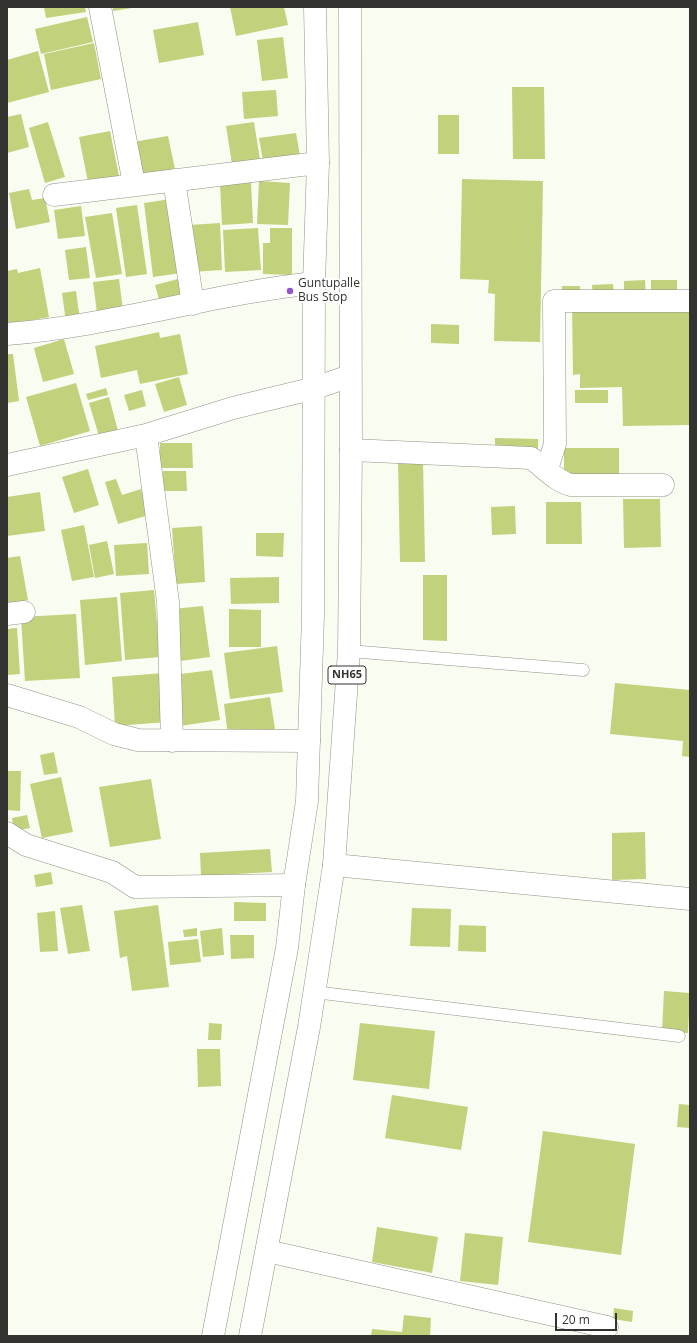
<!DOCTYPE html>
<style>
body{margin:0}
#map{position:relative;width:697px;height:1343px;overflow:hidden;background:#f9fcf0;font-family:"Open Sans",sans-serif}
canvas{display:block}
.frame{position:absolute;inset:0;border:8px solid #333430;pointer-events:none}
.scale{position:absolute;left:555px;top:1313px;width:62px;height:18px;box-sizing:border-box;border:2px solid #333430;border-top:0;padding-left:5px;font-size:12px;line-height:14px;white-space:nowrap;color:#333430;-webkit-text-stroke:3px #fff;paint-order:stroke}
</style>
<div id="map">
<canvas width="697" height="1343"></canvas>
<div class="frame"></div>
<div class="scale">20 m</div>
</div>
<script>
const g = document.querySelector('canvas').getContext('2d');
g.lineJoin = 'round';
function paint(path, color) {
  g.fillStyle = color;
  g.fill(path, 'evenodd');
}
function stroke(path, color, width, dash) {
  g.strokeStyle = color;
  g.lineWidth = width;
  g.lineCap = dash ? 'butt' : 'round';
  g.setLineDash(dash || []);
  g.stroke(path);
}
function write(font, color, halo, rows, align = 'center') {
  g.font = font + ' "Open Sans",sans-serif';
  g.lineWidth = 4;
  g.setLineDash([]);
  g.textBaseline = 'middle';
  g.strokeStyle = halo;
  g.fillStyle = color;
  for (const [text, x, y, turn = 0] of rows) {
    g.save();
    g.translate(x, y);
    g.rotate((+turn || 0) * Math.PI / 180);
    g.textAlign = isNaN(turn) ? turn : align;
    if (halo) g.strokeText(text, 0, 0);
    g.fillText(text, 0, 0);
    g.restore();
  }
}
const building = new Path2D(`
 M44,7H85L86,12L46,18Z
 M113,7H132V8L113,11Z
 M230,7H284L288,25L236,36Z
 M87,17L93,42L41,54L35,29Z
 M198,22L204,55L159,63L153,30Z
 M283,37L288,78L262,81L257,40Z
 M94,43L101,79L51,90L44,54Z
 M38,51L49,92L7,103V60Z
 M512,87H544L545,159H513Z
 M276,90L278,116L244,119L242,92Z
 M21,114L29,147L7,153V117Z
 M438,115H459V154H438Z
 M48,122L65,177L45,183L29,128Z
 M254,122L260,160L232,164L226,126Z
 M110,131L119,176L88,182L79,137Z
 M296,133L300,156L263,161L259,138Z
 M168,136L175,169L139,176L133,142Z
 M462,179L543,181L540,342L494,341L495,294L488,293L489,280L460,279Z
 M259,181L290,183L288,225L257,224Z
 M251,183L253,223L222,225L220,184Z
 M29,189L32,200L45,198L50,222L16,229L9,193Z
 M171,199L181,273L153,277L144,203Z
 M137,205L147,274L126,277L116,208Z
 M81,206L85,236L58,239L54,210Z
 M112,213L122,274L96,278L85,217Z
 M220,223L222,270L192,272L189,225Z
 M258,228L261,270L225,272L223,230Z
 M270,228H292V275L263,274V243H270Z
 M86,247L90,278L69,280L65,250Z
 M40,268L49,317L7,325V271L17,269L18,273Z
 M119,279L123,310L97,313L93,282Z
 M178,279L183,297L160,303L155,285Z
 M645,280L646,295L624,296V281Z
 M651,280H677V294H651Z
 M613,284L614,296L593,297L592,285Z
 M562,286H580V297H562Z
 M76,291L80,320L66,322L62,293Z
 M690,302V425L623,426L622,387L580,388V374L573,375L572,304Z
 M431,324L459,325V344L431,343Z
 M159,332L160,338L180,334L188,374L140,384L137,370L101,378L95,346Z
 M64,339L74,374L43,382L34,348Z
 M7,354H13L19,401L7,403Z
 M179,377L187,405L164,412L155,384Z
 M76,383L90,431L40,446L26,397Z
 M106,388L108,395L88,400L86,394Z
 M142,390L146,406L129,411L124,395Z
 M575,390H608V403H575Z
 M109,397L118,431L99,436L89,403Z
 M495,438L538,439V449H495Z
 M160,443H192L193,468H160Z
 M564,448H619V475L564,474Z
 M398,461H423L425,562H400Z
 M88,469L99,505L74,513L62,477Z
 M163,471H186L187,491H163Z
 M116,479L122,495L141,489L149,515L118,524L105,482Z
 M40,492L45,531L7,536V497Z
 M623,499H660L661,547L624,548Z
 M546,502H581L582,544H546Z
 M515,506L516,534L492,535L491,507Z
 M84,525L94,577L72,581L61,530Z
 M202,526L205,582L176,584L172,528Z
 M256,533H284L283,557L256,556Z
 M107,541L114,574L95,578L89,545Z
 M147,543L149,574L116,576L114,545Z
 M20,556L28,600L7,604V558Z
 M423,575H447V641L423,640Z
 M279,577V603L231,604L230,578Z
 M154,590L160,657L125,660L120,593Z
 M117,597L122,661L85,665L80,600Z
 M203,606L210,657L180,661L173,609Z
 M229,609L261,610V647H229Z
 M76,614L80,678L25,681L21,617Z
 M17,628L20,674L7,675V629Z
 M277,646L283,692L230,699L224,653Z
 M212,670L220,720L180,726L173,675Z
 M164,673L167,722L115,726L112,677Z
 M615,683L690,690V757L682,756L683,741L610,734Z
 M270,697L275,729L228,736L224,704Z
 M54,752L58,773L44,775L40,755Z
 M7,771H21L20,811L7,810Z
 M61,777L73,832L42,838L30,784Z
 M151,779L161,839L110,847L99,787Z
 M27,815L30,828L14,831L12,818Z
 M645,832L646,879L612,880V833Z
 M270,849L272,872L201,876L200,853Z
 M51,872L53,884L36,887L34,875Z
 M234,902L266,903V921H234Z
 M82,905L90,951L68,954L60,908Z
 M158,905L169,987L132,991L127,956L120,958L114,911Z
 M412,908L451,909L450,947L410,946Z
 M55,911L58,951L40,952L37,913Z
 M459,925L486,926V952L458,951Z
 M197,928V936L184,937L183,930Z
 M222,928L224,955L203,957L200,931Z
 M230,935H254V958L231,959Z
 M198,939L201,962L170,965L168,942Z
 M664,991L690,993L688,1033L662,1032Z
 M209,1023L222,1024L221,1040H208Z
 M360,1023L435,1031L429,1089L353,1080Z
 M197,1049H220L221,1086L198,1087Z
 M392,1095L468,1107L461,1150L385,1138Z
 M679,1104L690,1105V1128L677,1127Z
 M543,1131L635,1144L621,1255L528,1242Z
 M377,1227L438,1237L432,1273L372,1262Z
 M465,1233L503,1237L498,1285L460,1281Z
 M614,1308L633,1311L632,1322L613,1319Z
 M404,1315L431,1318L430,1336H371L372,1329L402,1332Z`);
const lane = new Path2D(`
 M349,651L583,670
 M314,992L679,1036`);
const street = new Path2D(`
 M100,7L134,184
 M174,180L193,304
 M54,195L318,163
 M7,334C111,326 211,294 314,283
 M146,435L168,602L172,741
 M351,450L531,458C544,467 555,481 571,485H663
 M7,465L146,435L233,408L315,388L350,376
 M547,469L555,444L554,301H690
 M7,614L24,612
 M7,695L79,717L114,734L138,740L309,741
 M7,833L26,845L112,872L135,887L294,885
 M334,865L690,899
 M267,1251L607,1327`);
const highway = new Path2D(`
 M213,1336L287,948L294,885L307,801L313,615L314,283L318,163L315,7
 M250,1336L309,1027L334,865L349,651L351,450L350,7`);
const markers = [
 [290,291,4,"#9154ca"]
];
const shields = [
 [347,675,38]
];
const shieldNames = [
 ["NH65",347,675]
];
const poiNames = [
 ["Guntupalle",298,284],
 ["Bus Stop",298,298]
];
paint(building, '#c2d17c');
stroke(lane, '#909388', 13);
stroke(street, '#909388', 23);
stroke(highway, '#909388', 23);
stroke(lane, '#fff', 12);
stroke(street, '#fff', 22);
stroke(highway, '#fff', 22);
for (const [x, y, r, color] of markers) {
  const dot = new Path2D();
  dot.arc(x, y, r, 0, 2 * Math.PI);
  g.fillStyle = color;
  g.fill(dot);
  stroke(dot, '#fff', 1.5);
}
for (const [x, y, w] of shields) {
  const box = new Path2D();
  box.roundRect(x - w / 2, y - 9, w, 18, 3);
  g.fillStyle = '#fff';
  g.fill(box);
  stroke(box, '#333430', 1);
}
write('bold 11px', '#333430', null, shieldNames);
write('12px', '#333430', '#fff', poiNames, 'left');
</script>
